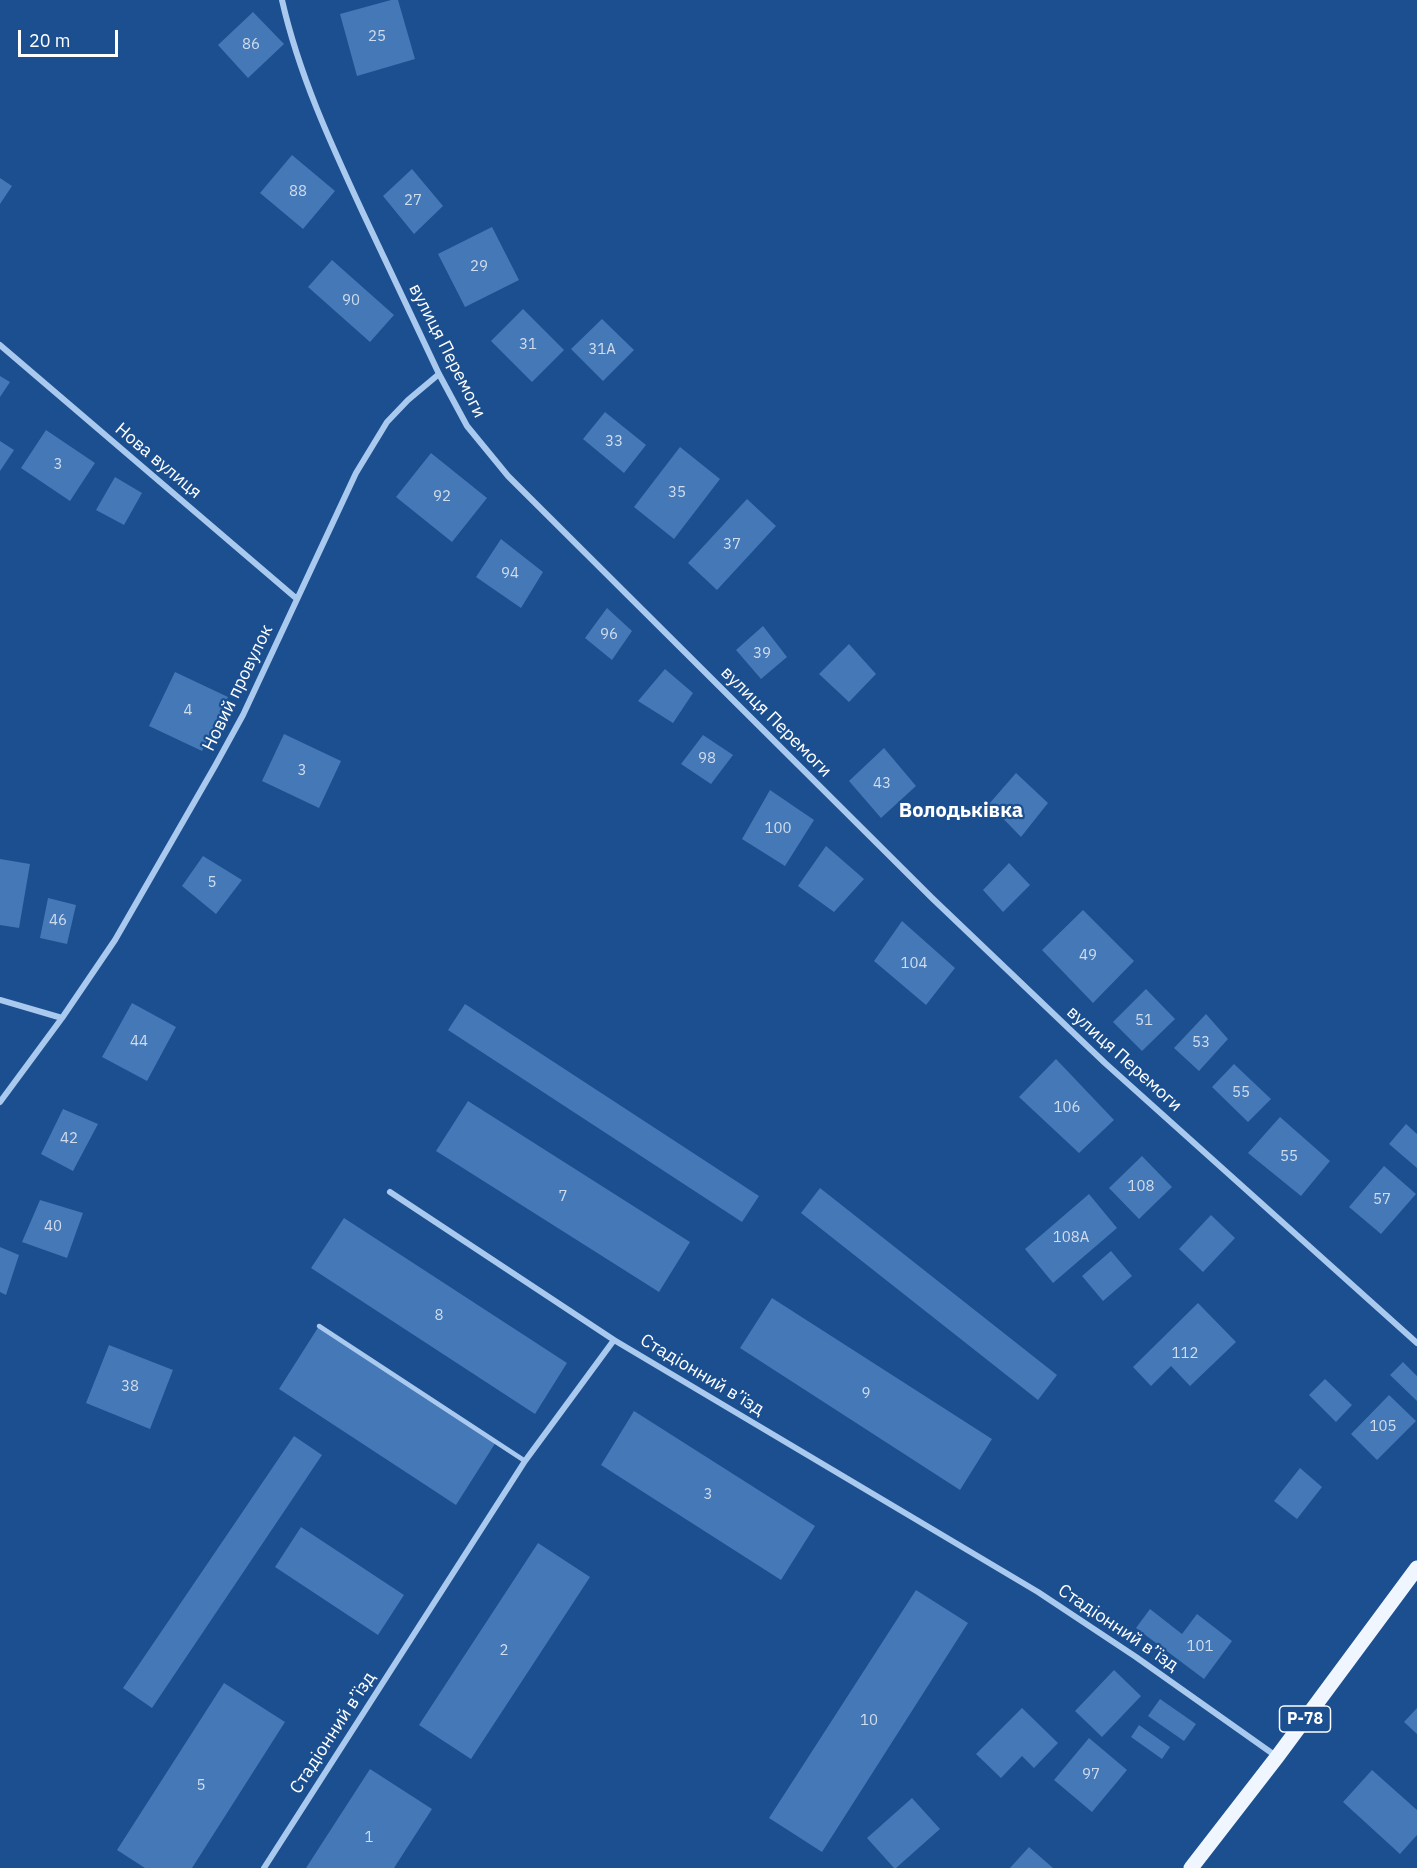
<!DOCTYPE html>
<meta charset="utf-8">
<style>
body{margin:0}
#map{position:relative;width:1417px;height:1868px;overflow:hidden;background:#1b4f8f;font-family:"IBM Plex Sans",sans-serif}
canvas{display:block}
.scale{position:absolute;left:18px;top:30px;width:100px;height:27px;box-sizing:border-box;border:3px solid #fff;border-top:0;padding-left:8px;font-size:18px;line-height:21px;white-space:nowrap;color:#fff;-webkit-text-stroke:4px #1b4f8f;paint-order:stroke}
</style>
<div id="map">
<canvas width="1417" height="1868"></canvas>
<div class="scale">20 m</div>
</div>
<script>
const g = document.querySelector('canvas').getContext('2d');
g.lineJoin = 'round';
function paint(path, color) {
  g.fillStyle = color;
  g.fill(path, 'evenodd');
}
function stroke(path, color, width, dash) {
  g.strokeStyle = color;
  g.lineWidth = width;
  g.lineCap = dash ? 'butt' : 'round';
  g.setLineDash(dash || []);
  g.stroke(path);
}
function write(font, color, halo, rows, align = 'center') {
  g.font = font + ' "IBM Plex Sans",sans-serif';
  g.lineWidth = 4.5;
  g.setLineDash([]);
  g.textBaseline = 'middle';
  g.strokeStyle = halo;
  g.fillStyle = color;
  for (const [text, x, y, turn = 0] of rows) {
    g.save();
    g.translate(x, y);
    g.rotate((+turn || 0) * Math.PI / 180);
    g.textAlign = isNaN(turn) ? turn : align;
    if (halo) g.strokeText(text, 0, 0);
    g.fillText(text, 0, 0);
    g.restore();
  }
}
const building = new Path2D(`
 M391,0H398L415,59L357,76L340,14Z
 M253,12L284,44L248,78L218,45Z
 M292,155L335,191L303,229L260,193Z
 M412,169L443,206L414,234L383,196Z
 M0,178L12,186L0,204Z
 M492,227L519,280L465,307L438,254Z
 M332,260L394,315L370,342L308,287Z
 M523,309L564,350L532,382L491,341Z
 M602,319L634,350L603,381L571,349Z
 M0,376L10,382L0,397Z
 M605,412L646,445L624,473L583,439Z
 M46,430L95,463L70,501L21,468Z
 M0,441L14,450L0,471Z
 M680,447L720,479L674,539L634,507Z
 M431,453L487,498L452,542L396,497Z
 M115,477L142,493L124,525L96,510Z
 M747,499L776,526L717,590L688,563Z
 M501,539L543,572L521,608L476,577Z
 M607,608L632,631L612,660L585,638Z
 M763,626L787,657L761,679L736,650Z
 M849,644L876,674L849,702L819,674Z
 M665,669L693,693L673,723L638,701Z
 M175,672L228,697L202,751L149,726Z
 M284,734L341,761L319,808L262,781Z
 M703,735L733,755L711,784L681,764Z
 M884,748L916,786L881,818L849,781Z
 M1016,773L1048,803L1021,837L989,804Z
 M770,790L814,820L785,866L742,839Z
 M826,846L864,879L834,912L798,886Z
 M203,856L242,880L216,914L182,886Z
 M0,859L30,864L19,928L0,925Z
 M1009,863L1030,885L1003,912L983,890Z
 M48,898L76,905L67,944L40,938Z
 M1083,910L1134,961L1093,1003L1042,950Z
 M902,921L955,968L926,1005L874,961Z
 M1146,989L1175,1019L1142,1051L1113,1022Z
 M132,1003L176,1027L147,1081L102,1057Z
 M465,1004L759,1196L742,1222L448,1030Z
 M1206,1014L1228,1039L1199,1071L1174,1048Z
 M1056,1059L1114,1120L1079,1153L1019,1097Z
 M1234,1064L1271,1099L1248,1122L1212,1087Z
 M468,1101L690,1242L659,1292L436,1151Z
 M63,1109L98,1124L73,1171L41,1154Z
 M1280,1117L1330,1161L1301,1196L1248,1153Z
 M1406,1124L1417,1134V1168L1389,1144Z
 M1142,1156L1172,1187L1139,1219L1109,1188Z
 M1384,1166L1416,1194L1381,1234L1349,1207Z
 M820,1188L1057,1375L1038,1400L801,1213Z
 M1089,1194L1117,1228L1053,1283L1025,1249Z
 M40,1200L83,1213L67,1258L22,1242Z
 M1211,1215L1235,1238L1203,1272L1179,1249Z
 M344,1218L567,1363L535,1414L311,1268Z
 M0,1247L19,1255L6,1295L0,1292Z
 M1111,1251L1132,1276L1103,1301L1082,1276Z
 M772,1298L992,1439L960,1490L740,1348Z
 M1198,1303L1236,1342L1190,1386L1171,1366L1151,1386L1133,1367Z
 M319,1326L496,1442L456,1505L279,1389Z
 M109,1345L173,1370L150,1429L86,1403Z
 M1403,1362L1417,1376V1401L1390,1375Z
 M1325,1379L1352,1405L1336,1422L1309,1395Z
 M1389,1395L1416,1421L1377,1460L1351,1434Z
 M634,1411L815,1526L781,1580L601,1465Z
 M294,1436L322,1455L152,1708L123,1688Z
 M1300,1468L1322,1487L1297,1519L1274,1501Z
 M301,1527L404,1595L378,1635L275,1567Z
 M538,1543L590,1577L471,1759L419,1725Z
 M916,1590L968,1623L822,1852L769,1818Z
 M1150,1609L1182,1634L1197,1614L1232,1641L1204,1679L1136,1628Z
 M1114,1670L1141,1696L1102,1737L1075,1711Z
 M224,1683L285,1722L192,1868H145L117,1850Z
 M1160,1699L1196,1724L1184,1741L1148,1716Z
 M1022,1708L1058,1743L1034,1768L1022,1756L1001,1778L976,1754Z
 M1417,1708V1734L1404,1722Z
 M1139,1725L1170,1747L1162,1759L1131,1737Z
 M1089,1738L1127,1770L1092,1812L1054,1780Z
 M370,1769L432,1809L394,1868H306Z
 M1372,1770L1417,1810V1835L1400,1854L1343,1802Z
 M912,1798L940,1829L896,1868H894L867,1838Z
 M1029,1847L1053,1868H1010Z`);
const lane = new Path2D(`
 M319,1326L525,1461`);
const street = new Path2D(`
 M282,0C299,75 331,144 363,213C388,267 414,320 439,374L467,426L508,476L932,898L1105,1063L1417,1343
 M0,345L297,599
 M0,1000L62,1018
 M0,1102L62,1018L115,940L215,766L243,715L356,473L387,422L408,400L439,374
 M390,1192L614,1340
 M264,1868L525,1461L614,1340L1038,1592L1136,1657L1276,1756`);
const primary = new Path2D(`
 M1191,1868L1277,1757L1417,1568`);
const numberNames = [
 ["25",377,37],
 ["86",251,45],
 ["88",298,192],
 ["27",413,201],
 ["29",479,267],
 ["90",351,301],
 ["31",528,345],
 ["31А",602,350],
 ["33",614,442],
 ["3",58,465],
 ["35",677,493],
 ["92",442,497],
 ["37",732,545],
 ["94",510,574],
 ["96",609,635],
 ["39",762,654],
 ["4",188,711],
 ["98",707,759],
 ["3",302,771],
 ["43",882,784],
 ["100",778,829],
 ["5",212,883],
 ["46",58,921],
 ["49",1088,956],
 ["104",914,964],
 ["51",1144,1021],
 ["44",139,1042],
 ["53",1201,1043],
 ["55",1241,1093],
 ["106",1067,1108],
 ["42",69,1139],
 ["55",1289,1157],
 ["108",1141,1187],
 ["7",563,1197],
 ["57",1382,1200],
 ["40",53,1227],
 ["108А",1071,1238],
 ["8",439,1316],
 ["112",1185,1354],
 ["38",130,1387],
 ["9",866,1394],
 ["105",1383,1427],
 ["3",708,1495],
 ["101",1200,1647],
 ["2",504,1651],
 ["10",869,1721],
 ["97",1091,1775],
 ["5",201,1786],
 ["1",369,1838]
];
const shields = [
 [1305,1719,51]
];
const shieldNames = [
 ["Р-78",1305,1719]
];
const streetNames = [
 ["вулиця Перемоги",447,351,63],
 ["Нова вулиця",158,461,40],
 ["Новий провулок",238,688,-64],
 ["вулиця Перемоги",776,722,45],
 ["вулиця Перемоги",1124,1059,42],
 ["Стадіонний в’їзд",702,1375,31],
 ["Стадіонний в’їзд",1118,1628,34],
 ["Стадіонний в’їзд",333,1733,-57]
];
const neighbourhoodNames = [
 ["Володьківка",961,811]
];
paint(building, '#4478b7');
stroke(lane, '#a9c9ee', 4.5);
stroke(street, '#a9c9ee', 6);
stroke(primary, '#f0f6ff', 15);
write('15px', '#d0dded', null, numberNames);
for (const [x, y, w] of shields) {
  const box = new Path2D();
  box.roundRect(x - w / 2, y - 13, w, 26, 4.5);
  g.fillStyle = '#1b4f8f';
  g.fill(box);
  stroke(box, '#fff', 1.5);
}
write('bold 16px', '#fff', null, shieldNames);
write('18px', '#fff', '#1b4f8f', streetNames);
write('bold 20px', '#fff', '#1b4f8f', neighbourhoodNames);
</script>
